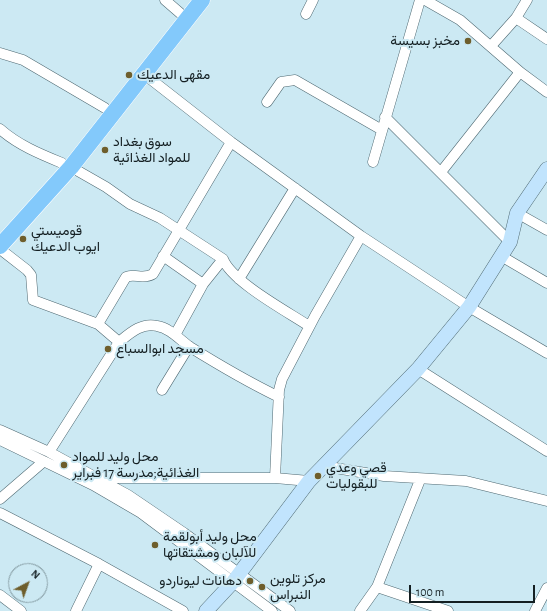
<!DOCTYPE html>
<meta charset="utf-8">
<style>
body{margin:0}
#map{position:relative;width:547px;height:611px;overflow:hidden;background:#cce9f3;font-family:"Alegreya Sans",sans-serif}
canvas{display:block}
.north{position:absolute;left:8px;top:563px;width:40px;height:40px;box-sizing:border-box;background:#cce9f3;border:1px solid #82989f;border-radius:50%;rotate:41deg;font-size:11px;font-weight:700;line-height:16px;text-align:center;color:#141f22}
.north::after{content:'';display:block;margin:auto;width:14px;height:18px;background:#6e5e2c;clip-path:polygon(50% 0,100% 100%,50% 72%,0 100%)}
.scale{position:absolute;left:409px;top:585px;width:126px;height:18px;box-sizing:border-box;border:2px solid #141f22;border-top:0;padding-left:5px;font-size:12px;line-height:14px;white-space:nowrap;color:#141f22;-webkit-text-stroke:3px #cce9f3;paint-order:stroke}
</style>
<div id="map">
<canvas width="547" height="611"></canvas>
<div class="north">N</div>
<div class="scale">100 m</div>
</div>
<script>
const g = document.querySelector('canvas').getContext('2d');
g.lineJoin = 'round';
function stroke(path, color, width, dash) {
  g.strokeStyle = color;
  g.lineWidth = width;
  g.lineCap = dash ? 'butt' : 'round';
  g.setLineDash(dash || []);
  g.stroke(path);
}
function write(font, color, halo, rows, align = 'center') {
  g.font = font + ' "Alegreya Sans",Vazirmatn,sans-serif';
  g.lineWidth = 4;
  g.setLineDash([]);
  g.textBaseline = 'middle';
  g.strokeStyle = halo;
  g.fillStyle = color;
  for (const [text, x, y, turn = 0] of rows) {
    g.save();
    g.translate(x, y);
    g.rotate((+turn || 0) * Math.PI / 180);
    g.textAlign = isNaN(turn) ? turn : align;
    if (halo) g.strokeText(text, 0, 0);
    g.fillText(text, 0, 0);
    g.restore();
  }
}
const street = new Path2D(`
 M165,0L180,13
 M425,0L460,20L520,72L547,92
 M306,14L313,0
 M516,18L547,39
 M491,46L516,18L527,0
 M0,53L23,60L105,108
 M144,74L231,142L361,236L469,307L547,353
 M267,102L281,82L295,80L382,130
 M385,117L510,242
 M0,129C18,145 40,154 62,163
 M373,162L420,0
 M71,167L106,187L130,204L160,218L223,259C232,282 288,312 309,326
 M441,172L520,72
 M517,213L547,230
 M0,249L27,270L31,275L33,300L98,324L119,342
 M163,256L203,284
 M501,256L547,283
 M239,279L295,188
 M98,324L126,277C135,273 143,280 153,274L231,142
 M175,335L203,284L223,259
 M418,369L547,451
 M162,390L189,346
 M0,430L49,452L128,495L184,533L290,611
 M0,440L93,485L141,513L272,611
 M49,452L119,342C130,333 142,322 157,326C170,328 180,340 190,347C219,365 248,382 279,397
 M323,466L384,476L466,481L547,501
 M98,478H275L309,481
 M275,478L279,390L282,379L315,316L361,236
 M0,499L43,462
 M0,513L99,564L183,611
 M377,587L448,611
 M0,595L21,611
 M76,611L99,564
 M360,611L377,587L420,480
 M535,611L547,588`);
const secondary = new Path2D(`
 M206,611L233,582L309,481L418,369L469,307L510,242L517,213L547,169`);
const primary = new Path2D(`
 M0,246L71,167L202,0`);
const markers = [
 [468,41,4,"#6e5e2c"],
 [129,75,4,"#6e5e2c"],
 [105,150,4,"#6e5e2c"],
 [23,239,4,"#6e5e2c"],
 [108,349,4,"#6e5e2c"],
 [64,465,4,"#6e5e2c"],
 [318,476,4,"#6e5e2c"],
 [155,545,4,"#6e5e2c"],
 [250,581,4,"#6e5e2c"],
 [262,587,4,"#6e5e2c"]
];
const poiNames = [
 ["مخبز بسيسة",460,41,"right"],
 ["مقهى الدعيك",137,75],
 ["سوق بغداد",113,142],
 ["للمواد الغذائية",113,158],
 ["قوميستي",31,231],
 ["ايوب الدعيك",31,247],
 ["مسجد ابوالسباع",116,349],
 ["محل وليد للمواد",72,457],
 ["الغذائية;مدرسة 17 فبراير",72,473],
 ["قصي وعدي",326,468],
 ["للبقوليات",326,484],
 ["محل وليد أبولقمة",163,537],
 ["للآلبان ومشتقاتها",163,553],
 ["مركز تلوين",270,579],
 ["النبراس",270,595],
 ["دهانات ليوناردو",242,581,"right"]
];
stroke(street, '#4f6972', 11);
stroke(secondary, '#4f6972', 15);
stroke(primary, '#fff', 17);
stroke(street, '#fff', 10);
stroke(secondary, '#c1e4fd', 14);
stroke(primary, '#83c9fb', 16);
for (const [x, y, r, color] of markers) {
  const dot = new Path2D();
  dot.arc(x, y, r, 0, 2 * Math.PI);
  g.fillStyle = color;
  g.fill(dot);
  stroke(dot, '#cce9f3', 1.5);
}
write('14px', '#141f22', '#cce9f3', poiNames, 'left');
</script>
